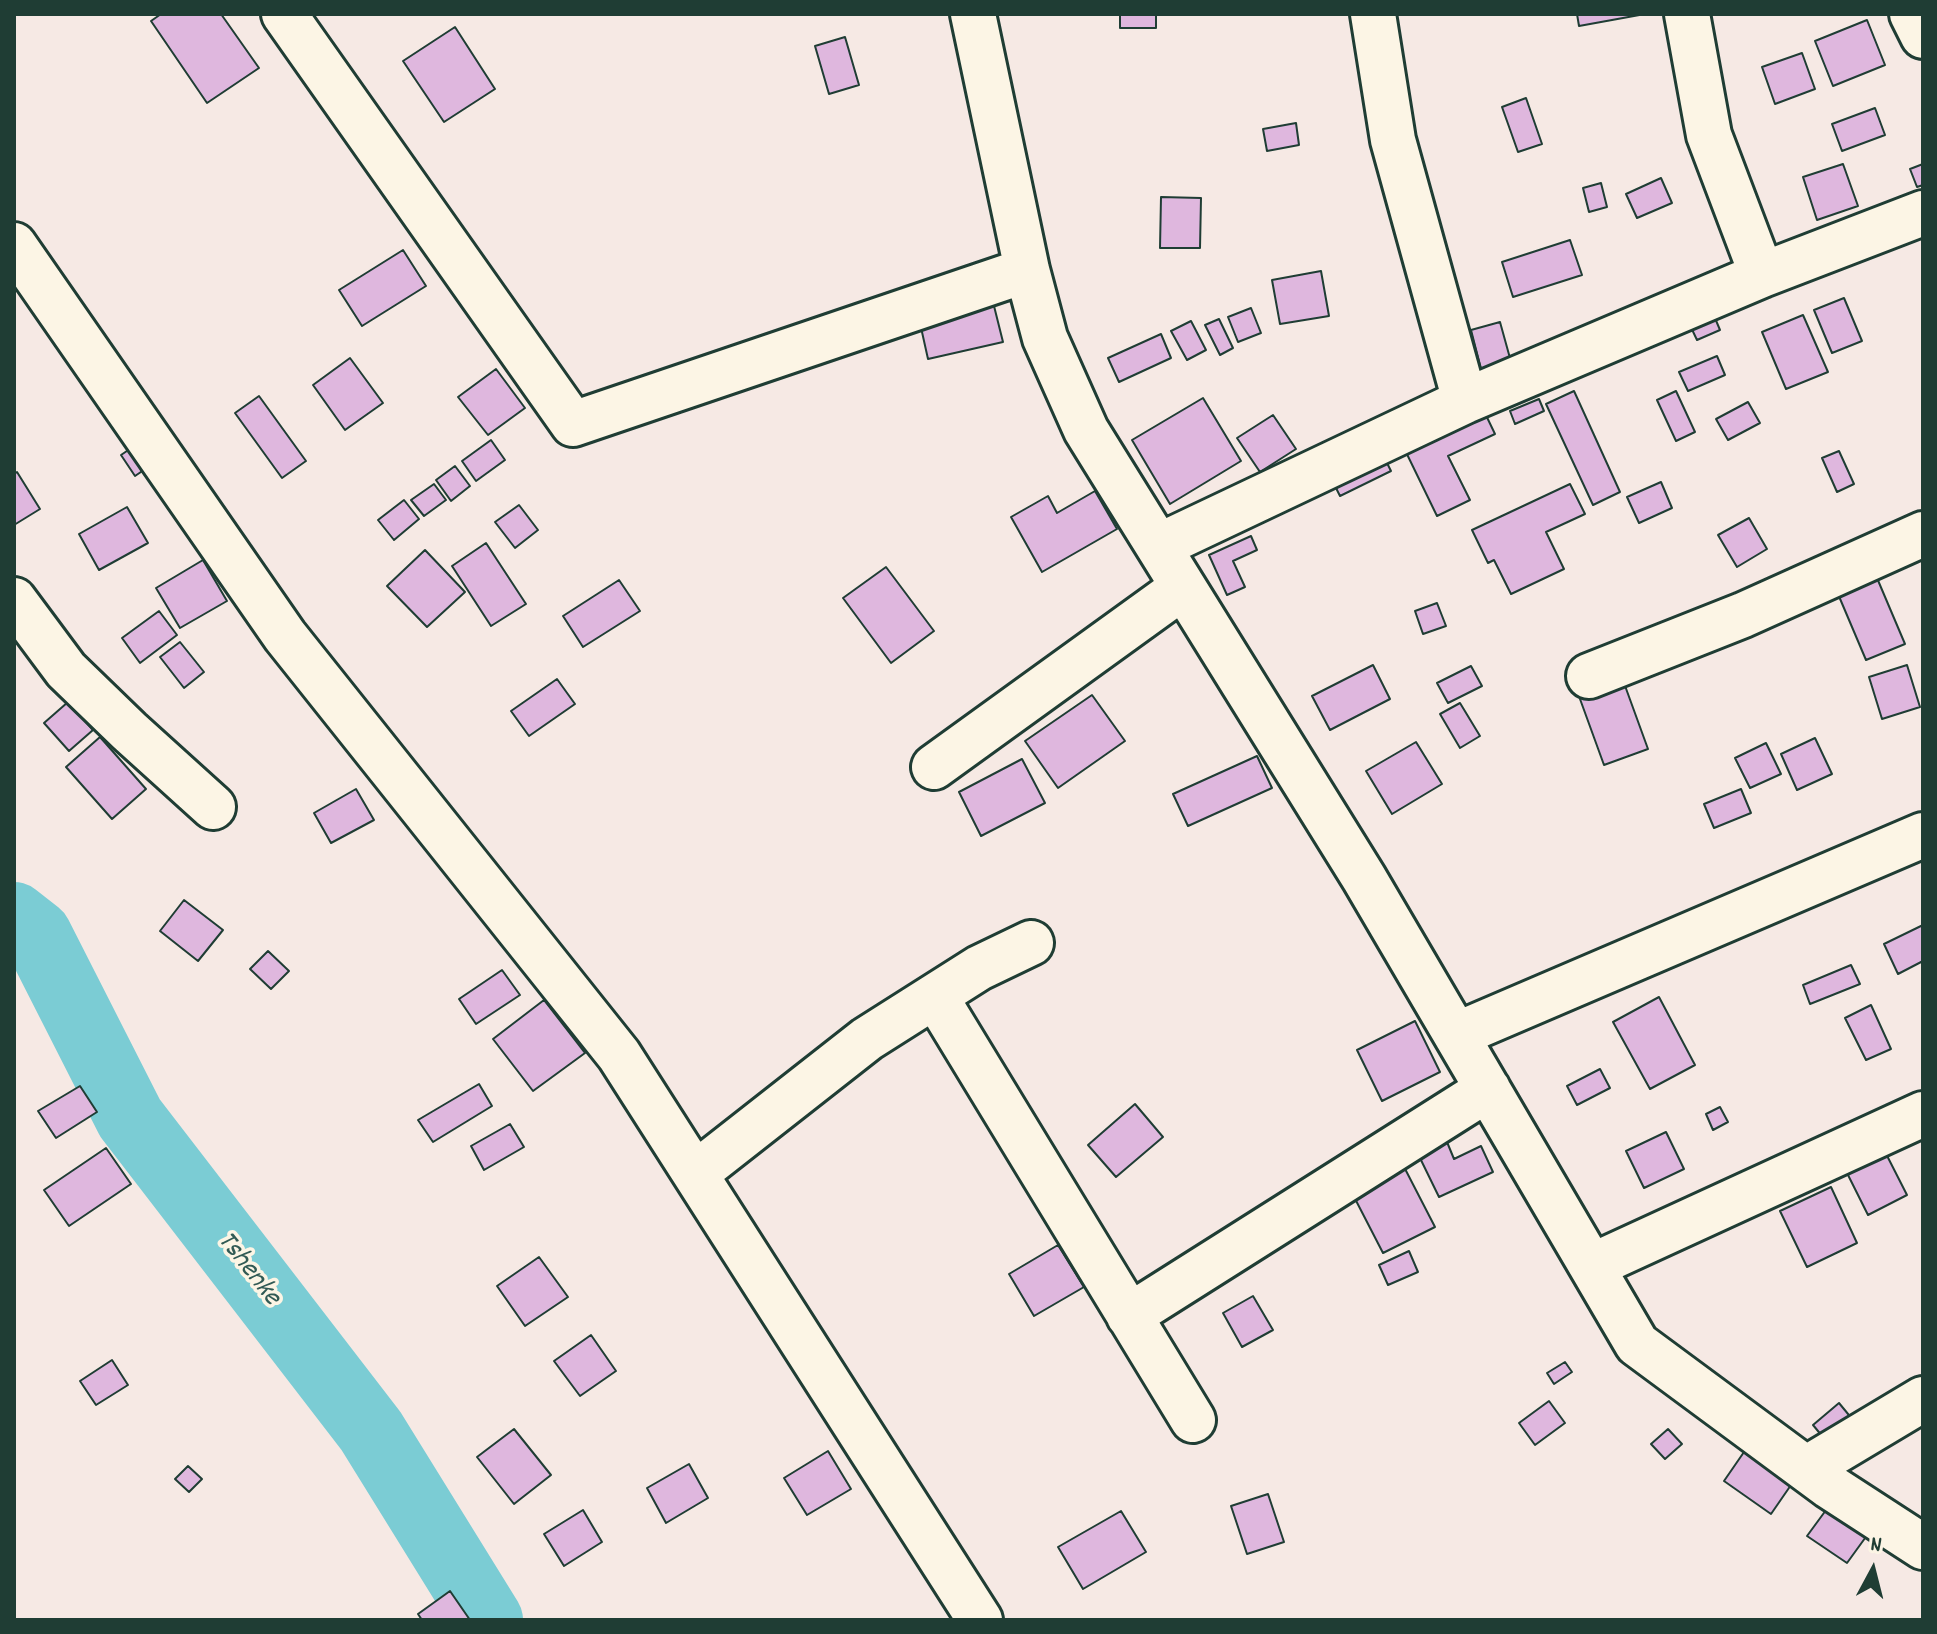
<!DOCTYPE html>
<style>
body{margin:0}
#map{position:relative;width:1937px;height:1634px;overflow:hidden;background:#f6e9e4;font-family:Dekko,sans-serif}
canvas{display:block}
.frame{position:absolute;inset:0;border:16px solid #1f3d34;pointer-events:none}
.north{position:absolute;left:1833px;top:1530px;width:80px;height:80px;-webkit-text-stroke:6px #fcf5e5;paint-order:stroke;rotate:7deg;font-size:22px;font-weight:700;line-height:32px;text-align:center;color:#1f3d34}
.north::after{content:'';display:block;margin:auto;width:28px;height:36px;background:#1f3d34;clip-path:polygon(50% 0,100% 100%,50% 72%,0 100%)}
</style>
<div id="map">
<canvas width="1937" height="1634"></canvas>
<div class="frame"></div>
<div class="north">N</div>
</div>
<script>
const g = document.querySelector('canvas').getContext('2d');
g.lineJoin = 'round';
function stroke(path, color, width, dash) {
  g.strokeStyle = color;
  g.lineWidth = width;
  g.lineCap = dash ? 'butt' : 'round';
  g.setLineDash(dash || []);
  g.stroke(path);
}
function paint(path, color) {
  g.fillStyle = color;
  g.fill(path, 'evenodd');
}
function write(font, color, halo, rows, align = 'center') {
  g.font = font + ' Dekko,sans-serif';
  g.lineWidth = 7;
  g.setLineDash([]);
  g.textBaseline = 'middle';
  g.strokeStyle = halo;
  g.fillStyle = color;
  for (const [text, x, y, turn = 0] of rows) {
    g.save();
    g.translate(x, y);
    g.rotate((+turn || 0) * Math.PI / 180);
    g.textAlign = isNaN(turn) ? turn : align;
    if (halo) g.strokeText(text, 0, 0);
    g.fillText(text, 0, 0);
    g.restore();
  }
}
const river = new Path2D(`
 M14,917L37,935L130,1118L371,1431L488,1620`);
const building = new Path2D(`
 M161,14H221L259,68L207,103L151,21Z
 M1120,14H1156V28H1120Z
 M1577,14H1645L1579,26Z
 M1867,20L1885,65L1833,86L1815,41Z
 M455,27L495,89L444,122L403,61Z
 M845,37L859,85L829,94L815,46Z
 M1802,53L1815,89L1775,104L1762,67Z
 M1526,98L1542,144L1518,152L1502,107Z
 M1875,108L1885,135L1842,151L1832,124Z
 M1296,123L1299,145L1267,151L1263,129Z
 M1843,164L1858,206L1817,220L1803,177Z
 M1923,164V185L1917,187L1910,169Z
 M1661,178L1672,203L1637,218L1626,194Z
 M1601,183L1607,207L1589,212L1583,188Z
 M1161,197L1201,198L1200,248H1160Z
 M1570,240L1582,275L1513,297L1502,262Z
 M403,250L426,286L362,326L339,290Z
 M1321,271L1329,316L1280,324L1272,280Z
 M1844,298L1862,341L1832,353L1814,310Z
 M994,306L1003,342L928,359L920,323Z
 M1251,308L1261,333L1238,342L1228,317Z
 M1712,311L1720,330L1697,340L1688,321Z
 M1803,315L1828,372L1786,389L1762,332Z
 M1219,319L1233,348L1220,355L1205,325Z
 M1191,321L1206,350L1187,360L1171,331Z
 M1500,322L1513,369L1483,377L1471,330Z
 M1161,334L1171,358L1119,382L1108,358Z
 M1717,356L1725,375L1688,391L1679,372Z
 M350,358L383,403L345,430L313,385Z
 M496,369L525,408L488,435L458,397Z
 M1574,391L1620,492L1593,505L1546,404Z
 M1676,391L1695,432L1676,441L1657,400Z
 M259,396L306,461L282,478L235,413Z
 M1203,398L1241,461L1170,504L1132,440Z
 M1539,399L1544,411L1515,424L1510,411Z
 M1748,402L1760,423L1728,440L1716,419Z
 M1483,409L1495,434L1448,456L1470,500L1437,516L1403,446Z
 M1273,415L1296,449L1260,472L1237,438Z
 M143,440L157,461L135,476L121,455Z
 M491,440L505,460L476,481L462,461Z
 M1381,451L1391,471L1340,496L1330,476Z
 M1839,451L1854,484L1837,492L1822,458Z
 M455,466L470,486L451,501L436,480Z
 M17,472L40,509L14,525V474Z
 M1661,482L1672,508L1639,523L1627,497Z
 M434,484L446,500L424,516L411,500Z
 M1570,484L1585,514L1546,532L1564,569L1511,594L1494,560L1488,563L1472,530Z
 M1095,491L1117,529L1042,572L1011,517L1048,496L1057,513Z
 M404,500L419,519L394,540L378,520Z
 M519,505L538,530L515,548L495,522Z
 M127,507L148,543L99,570L79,534Z
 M1749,518L1767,549L1737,567L1718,535Z
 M1251,536L1257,550L1233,561L1245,587L1227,595L1209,555Z
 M486,543L526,604L491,626L452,566Z
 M425,550L465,592L427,627L387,586Z
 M203,560L227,601L180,628L156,588Z
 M886,567L934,631L891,663L843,598Z
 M1877,578L1905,644L1866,660L1838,594Z
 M619,580L640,611L583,647L563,616Z
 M1437,603L1446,626L1423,634L1415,611Z
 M159,611L177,635L140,663L122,638Z
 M180,642L204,672L184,688L160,657Z
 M1373,665L1390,699L1330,730L1312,696Z
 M1907,665L1920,707L1882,719L1869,677Z
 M1471,666L1482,686L1448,703L1437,683Z
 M557,679L575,704L529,736L511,711Z
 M1624,683L1648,749L1604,765L1580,699Z
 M1092,695L1125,741L1058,788L1025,741Z
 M68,702L93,730L69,751L44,723Z
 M1460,703L1480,736L1460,748L1440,714Z
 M100,737L146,789L112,819L66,767Z
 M1815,738L1832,774L1797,790L1781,754Z
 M1416,742L1442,784L1392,814L1366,771Z
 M1766,743L1781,774L1750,788L1735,758Z
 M1257,756L1272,788L1188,826L1173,794Z
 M1022,759L1045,803L981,836L959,792Z
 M356,789L374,820L331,843L314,813Z
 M1741,789L1751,813L1714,828L1704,804Z
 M184,900L223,930L198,961L160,931Z
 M1923,925V961L1898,974L1884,944Z
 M268,951L289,971L271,989L250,969Z
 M1851,965L1860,984L1810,1004L1803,985Z
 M502,970L520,995L476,1024L459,999Z
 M1659,997L1695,1065L1650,1089L1613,1022Z
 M544,1000L585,1053L533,1091L493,1039Z
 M1871,1005L1891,1049L1866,1060L1845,1018Z
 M1415,1021L1440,1072L1382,1101L1357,1050Z
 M1600,1069L1610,1088L1577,1105L1567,1086Z
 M479,1084L492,1106L433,1142L418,1120Z
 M80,1086L97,1112L56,1138L38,1111Z
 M1135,1104L1163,1137L1116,1177L1088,1145Z
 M1720,1107L1728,1122L1713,1130L1706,1114Z
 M510,1124L524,1147L484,1170L471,1146Z
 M1666,1132L1684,1169L1644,1188L1626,1151Z
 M1878,1138L1907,1195L1868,1215L1839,1157Z
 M1447,1142L1454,1159L1481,1146L1493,1172L1439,1197L1419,1156Z
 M106,1148L131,1184L69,1226L44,1190Z
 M1402,1163L1435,1227L1383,1253L1350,1189Z
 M1831,1187L1857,1243L1807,1267L1780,1211Z
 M1058,1245L1084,1287L1034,1316L1009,1274Z
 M1409,1251L1418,1272L1388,1285L1379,1265Z
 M539,1257L568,1297L525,1326L497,1286Z
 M1253,1296L1273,1330L1242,1347L1223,1313Z
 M591,1335L616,1371L580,1396L554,1361Z
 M112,1360L128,1385L96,1405L80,1381Z
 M1565,1362L1572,1372L1554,1384L1547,1373Z
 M1549,1401L1565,1423L1535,1445L1519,1423Z
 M1839,1403L1853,1420L1827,1442L1813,1425Z
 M514,1429L551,1475L514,1504L477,1457Z
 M1668,1429L1682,1444L1665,1459L1651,1444Z
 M828,1451L851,1489L807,1515L784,1478Z
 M1744,1452L1791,1485L1771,1514L1724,1481Z
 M689,1464L708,1498L666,1523L647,1488Z
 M188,1466L202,1479L189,1492L175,1479Z
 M1268,1494L1284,1542L1247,1554L1231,1506Z
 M1829,1506L1868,1534L1847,1563L1807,1536Z
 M583,1510L602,1542L564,1566L544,1534Z
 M1121,1511L1146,1552L1083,1589L1058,1547Z
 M450,1591L470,1620H422L418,1614Z`);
const minor = new Path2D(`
 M284,14L573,424L1027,270
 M973,14L1027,270L1045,338L1086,430L1364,878L1637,1344L1829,1486L1923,1547
 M1373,14L1393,140L1465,401
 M1687,14L1709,135L1762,275
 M1912,14L1923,36
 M14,245L285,636L619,1055L980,1620
 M1159,546L1465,401L1762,275L1923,213
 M14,600L66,670L129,731L213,807
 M1589,676L1743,615L1923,534
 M934,767L1183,587
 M935,996L1193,1420
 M1456,1035L1923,835
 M695,1174L867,1039L979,968L1031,943
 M1592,1266L1923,1114
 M1129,1316L1488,1089
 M1806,1469L1923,1399`);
const waterNames = [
 ["Tshenke",247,1270,52]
];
stroke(river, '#7bccd4', 70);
paint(building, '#dfb7de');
stroke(building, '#1f3d34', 2);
stroke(minor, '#1f3d34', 50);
stroke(minor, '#fcf5e5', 44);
write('italic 28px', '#315a54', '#fcf5e5', waterNames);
</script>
